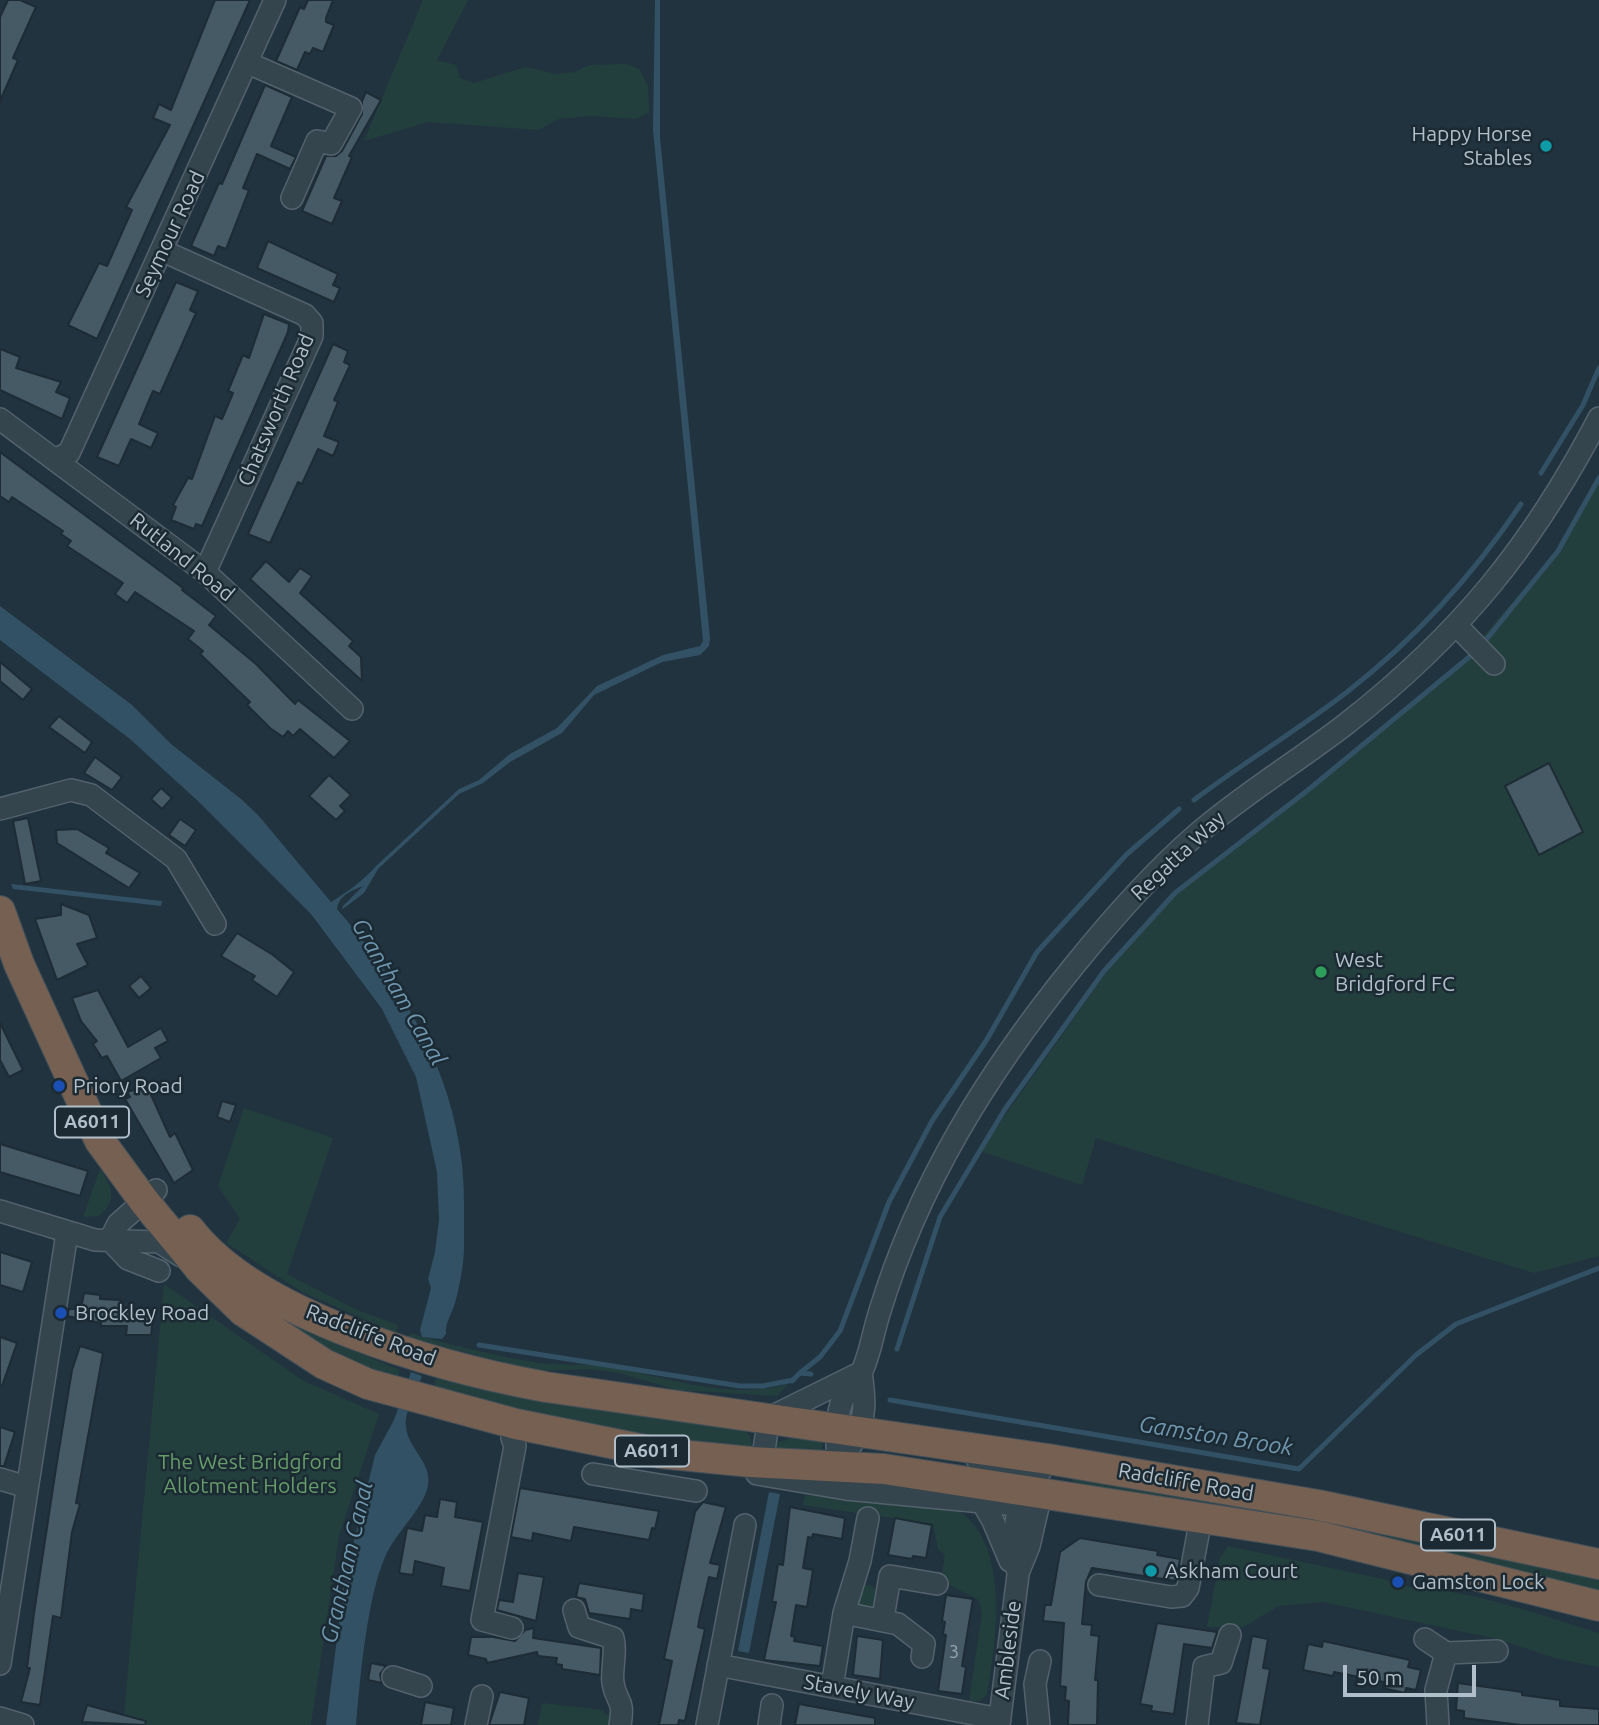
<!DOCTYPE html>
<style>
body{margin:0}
#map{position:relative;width:1599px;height:1725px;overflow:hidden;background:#21333e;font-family:Ubuntu,sans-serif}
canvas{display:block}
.scale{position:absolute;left:1343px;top:1665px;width:133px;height:32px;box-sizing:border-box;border:4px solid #b1bfca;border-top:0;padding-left:9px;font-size:21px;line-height:24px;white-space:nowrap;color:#b1bfca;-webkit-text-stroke:5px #1b2a33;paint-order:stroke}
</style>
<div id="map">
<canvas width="1599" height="1725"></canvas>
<div class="scale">50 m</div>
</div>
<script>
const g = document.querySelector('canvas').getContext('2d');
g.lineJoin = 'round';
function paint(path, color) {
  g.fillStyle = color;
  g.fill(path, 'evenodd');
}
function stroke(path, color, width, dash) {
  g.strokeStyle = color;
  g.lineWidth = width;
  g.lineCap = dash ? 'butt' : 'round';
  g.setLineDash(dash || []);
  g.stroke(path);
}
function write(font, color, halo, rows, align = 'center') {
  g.font = font + ' Ubuntu,sans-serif';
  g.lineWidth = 5;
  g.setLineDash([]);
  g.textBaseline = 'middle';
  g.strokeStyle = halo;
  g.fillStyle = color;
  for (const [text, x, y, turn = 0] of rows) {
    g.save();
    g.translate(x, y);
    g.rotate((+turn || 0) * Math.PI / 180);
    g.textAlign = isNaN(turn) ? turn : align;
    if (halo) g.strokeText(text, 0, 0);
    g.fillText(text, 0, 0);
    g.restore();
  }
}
const green = new Path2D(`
 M423,0H468L437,60L456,65L460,78L474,83L525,67L556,74L575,72L589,65L627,64L639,69L648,86L649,113L635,119L592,116L559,119L538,130L428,122L364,141Z
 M1599,475V1256L1534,1273L1096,1138L1082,1185L980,1151L1110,967L1173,898L1271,817L1273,811L1278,812L1460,663L1553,555Z
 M244,1108L333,1138L287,1274L355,1309L398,1325L396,1333L302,1292L226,1243L240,1219L218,1186Z
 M100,1169C112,1187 118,1200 99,1216L83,1217Z
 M164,1284L302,1380L379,1414L339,1536L311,1725H123Z
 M265,1301L338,1337L336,1344L400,1370L397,1380L363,1371L255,1307Z
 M410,1333C453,1346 496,1356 540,1363C563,1366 587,1363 609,1367C667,1377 730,1401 788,1384L777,1396L677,1390L619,1373L589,1369L539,1371L409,1338Z
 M341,1343L743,1429L750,1436L753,1450L641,1440L433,1392L436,1377Z
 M797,1436L823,1440L821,1456L772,1449L776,1443Z
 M1077,1473L1599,1574V1596L1068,1486Z
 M805,1495L949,1506C1012,1533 997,1640 987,1694L980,1701H969L982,1614L979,1600L948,1584L942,1573L945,1555L938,1549L933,1524L803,1505Z
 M1228,1546L1387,1580C1406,1589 1421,1587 1440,1590C1493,1598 1548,1617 1599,1633V1667L1555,1658L1497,1639L1323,1602L1279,1606L1243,1627H1207L1220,1558Z
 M863,1585H870L878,1592L875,1614L857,1613L854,1589Z
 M542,1703L604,1710V1714L613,1715L611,1725H538Z`);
const water = new Path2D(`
 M655,0H660V138L710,638L709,646L700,655L662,662L594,695L562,733L510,762L483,783L459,794L378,869L364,893L343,909L342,907L363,886C351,891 339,895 337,909C394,975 445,1056 459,1144C465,1176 464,1208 464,1240C465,1259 460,1285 455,1303C452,1314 445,1322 446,1334L442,1339L422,1337L420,1330L431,1288L428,1279L435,1252L439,1220L437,1172L416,1077L382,1009L311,914L199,802L130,739L0,640V606L132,705L171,744L241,799L258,815L331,902C347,892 363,881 376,866L459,789L479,780L510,754L557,728L597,686L663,655L700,646L703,641L653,130Z
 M11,884L162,901L161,906L13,889Z
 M411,1372L422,1376C417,1390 404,1412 406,1426C407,1448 432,1462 428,1485C425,1507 395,1533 385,1557C367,1598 360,1679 356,1725H326L344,1583L375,1455L394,1420Z
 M769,1492L780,1494L749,1653L738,1651Z`);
const stream = new Path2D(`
 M1541,473L1583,405L1599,368
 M1481,646L1558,551L1599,478
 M1194,800C1244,762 1298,730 1347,692C1415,639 1473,575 1521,504
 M479,1345L740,1386H763L793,1380
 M897,1349L940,1217L1005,1109L1104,971L1175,893L1308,790L1474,653
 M800,1373L820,1357L840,1331L889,1202L932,1121L986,1041L1037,952L1127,854L1179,809
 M792,1381L800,1373L811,1374
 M890,1400L1299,1469L1416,1355L1456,1324L1599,1268`);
const building = new Path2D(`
 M8,0H20L36,7L13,58L18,60L0,101V17Z
 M215,0H250L97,339L68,325L99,263L107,266L132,210L126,207L170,125L153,118L159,104L171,110Z
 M308,0H333L326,18V22L334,25L323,52L313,48L310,54L305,52L297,70L276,61L300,7L304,9Z
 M265,85L292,97L271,146L296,157L290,169L257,154L243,188L249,190L226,249L218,246L214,256L191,246L219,183L222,184Z
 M366,92L381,100L349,156L352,157L334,198L342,201L332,224L302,211L326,156H336L342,151L362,114V101Z
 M268,241L338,274L333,285L340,288L334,302L257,268Z
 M176,282L198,291L190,310L196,313L160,394L153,391L139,424L158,433L151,448L131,439L119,466L97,457Z
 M264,314L289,324L288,332L202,526L196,524L194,529L171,520L176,507L173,505L188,478L192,479L215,416L222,419L233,393L228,391L243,355L249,358Z
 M333,344L348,351L344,362L350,365L334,400L338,402L324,436L339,442L333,456L318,449L302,484L298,482L270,543L248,534Z
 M0,349L20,357L16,368L61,382L56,392L70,398L62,419L0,390Z
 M0,452L183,588L182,590L216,616L209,625L256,664L295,704L298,700L350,741L334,758L300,729L293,736L288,731L283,737L270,728L247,705L250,702L200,654L203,651L188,639L194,631L135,592L127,603L115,594L123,583L67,546L71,541L61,534L63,531L12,497L9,502L0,496Z
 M266,561L289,582L300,568L312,576L300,593L353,641L349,646L361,657L362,681L250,579Z
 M0,662L32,689L23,700L0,681Z
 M59,716L92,742L85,753L49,727Z
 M95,757L122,777L112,790L84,773Z
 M1549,763L1583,832L1539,855L1505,786Z
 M329,775L351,795L340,806L345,811L336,820L309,796Z
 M161,788L172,798L162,809L151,799Z
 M28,818L41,881L25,884L13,821Z
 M180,819L196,830L185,846L169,835Z
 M77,829L109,848L106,853L140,873L129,888L57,843L56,830Z
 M61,904L89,915L97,938L77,944L88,965L57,980L35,919L61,915Z
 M237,933L273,955L294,972L277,997L252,980L255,976L221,956Z
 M141,976L151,988L139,998L129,986Z
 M98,990L128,1047L161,1028L168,1041L155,1048L161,1058L121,1081L107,1056L102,1058L93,1044L97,1041L81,1021L72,998Z
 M0,1023L23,1070L9,1077L0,1060Z
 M147,1086L170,1137L175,1133L193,1170L174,1183L125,1099L130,1097L127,1092Z
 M222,1101L236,1105L230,1122L217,1117Z
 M0,1144L88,1171L80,1196L0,1172Z
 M0,1252L32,1262L23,1292L0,1285Z
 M84,1293L100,1295V1299L121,1300L120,1307L154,1311L151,1335H126L127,1326H101V1323L67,1316L69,1309H81Z
 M0,1337L17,1343L2,1386L0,1385Z
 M80,1346L103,1353L76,1503L80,1504L72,1532L61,1618L53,1616L40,1705L21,1702L30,1668H27L34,1613L56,1468L72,1370Z
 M0,1427L15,1432L4,1466H0Z
 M520,1488L659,1511L655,1529L652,1528L649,1540L574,1527L571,1541L533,1533L532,1541L511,1537Z
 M440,1499L457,1502L455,1517L483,1522L470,1591L441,1586L444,1568L415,1561L413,1575L399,1573L407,1528L422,1531L425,1515L437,1517Z
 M703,1502L726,1507L710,1563L720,1565L717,1579L709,1577L700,1616L698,1627L705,1629L685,1721L679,1720L678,1725H659L672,1661L664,1659L695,1512Z
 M790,1507L845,1518L842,1539L813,1534L812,1538L808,1537L803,1568L813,1570L807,1607L796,1605L791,1636L795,1637L794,1641L823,1646L820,1666L764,1660L776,1602H772L778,1564L783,1565Z
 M895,1518L932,1525L926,1558L913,1556L912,1559L888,1555Z
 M1080,1538L1158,1551L1157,1555L1180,1559L1176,1581L1092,1568L1086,1582L1082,1624L1092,1625L1091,1635L1099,1636L1095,1680H1098L1097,1725H1068L1069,1701L1065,1700L1066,1687L1060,1686L1064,1623L1043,1621L1045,1605H1051L1060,1552Z
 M518,1573L544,1577L536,1621L497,1610L499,1600L513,1602Z
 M579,1583L644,1594L642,1611L631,1609L630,1619L589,1613L585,1599L576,1597Z
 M946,1595L973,1599L962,1666L966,1667L962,1694L938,1691L946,1635L943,1634L945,1622L942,1621Z
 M1157,1623L1217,1632L1212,1648L1184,1644L1174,1714L1151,1711L1152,1706L1140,1704Z
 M534,1628L533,1638L601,1648L600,1675L562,1669V1665L556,1664L557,1658L538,1656L537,1652L487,1663L486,1659L468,1655L471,1637H493L515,1641L525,1630Z
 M857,1636L883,1640L880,1679L853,1675Z
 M1252,1636L1268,1639L1263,1668L1270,1669L1260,1725L1236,1723Z
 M1323,1641L1410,1660L1408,1667L1421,1670L1416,1690L1406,1688L1405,1693L1383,1688L1384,1682L1334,1672L1333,1676L1303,1670L1308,1644L1322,1647Z
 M371,1663L386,1666L380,1674L382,1683L368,1680Z
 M1458,1683L1522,1692V1695L1560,1700V1706L1599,1709V1725H1521L1464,1718V1711L1456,1710Z
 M500,1692L529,1698L524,1725H489Z
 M425,1702L454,1708L451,1725H421Z
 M799,1704L875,1718V1725H795Z
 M87,1705L146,1721L145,1725L82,1722Z`);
const minor = new Path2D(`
 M248,63L351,108L331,144L317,141L292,198
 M163,251L305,315L312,323V336L205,572
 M0,419L205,572L352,709
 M56,459L69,453L275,0
 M1457,626L1494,664
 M0,809L71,790L91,795L176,859L215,924
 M0,1211L95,1240L159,1242L181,1256
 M110,1240L118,1224L156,1190
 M110,1240L128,1259L159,1271
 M852,1444C867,1420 865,1399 861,1372
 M977,1459L1022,1473L1039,1486L1041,1494L1029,1546L1018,1573
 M762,1462L769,1418L856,1375
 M838,1465C837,1443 834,1420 843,1399C848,1389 857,1381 862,1371C870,1354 873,1333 879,1314C918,1184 988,1072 1073,967C1111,920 1151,874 1196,835C1243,794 1297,762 1346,724C1461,634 1532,546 1599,418
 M593,1474L696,1491
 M757,1474L846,1489L982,1502L1021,1505L1041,1494
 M0,1479L27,1487
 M977,1493L993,1521L1010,1561
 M868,1518L860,1561L844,1613L898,1624L924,1644L922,1657
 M1099,1585L1171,1597L1182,1596L1188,1588L1201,1518
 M574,1610L579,1627L613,1638C617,1653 611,1667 613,1683C616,1703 625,1698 620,1725
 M883,1618L890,1576L937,1584
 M512,1628L482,1620L515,1446L512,1438L516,1424
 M1425,1639L1446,1653L1497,1651
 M0,1664L67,1233
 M718,1665L1000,1719
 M393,1677L421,1686
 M832,1687L844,1613
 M0,1718L23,1725
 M476,1725L482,1696
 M707,1725L745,1525
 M769,1725L772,1705
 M999,1725L1018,1575L1014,1542L1017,1516L1027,1492L1048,1459
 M1039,1725L1035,1684L1040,1661
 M1197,1725L1204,1667L1221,1663L1230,1635
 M1438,1725L1436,1690L1446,1653`);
const highway = new Path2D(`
 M0,911L19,964L100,1141L144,1201L200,1269L243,1311L324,1364L368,1384L516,1424L660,1453L751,1462L884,1469L1318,1536L1599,1606
 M190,1230C257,1317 442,1368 546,1387L1048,1459L1318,1505L1599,1564`);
const markers = [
 [1546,146,7,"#0f9aa8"],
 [1321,972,7,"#2e9e5b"],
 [59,1086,7,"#1a4fb4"],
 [61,1313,7,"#1a4fb4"],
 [1151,1571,7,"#0f9aa8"],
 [1398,1582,7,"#1a4fb4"]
];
const numberNames = [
 ["3",954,1652]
];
const shields = [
 [92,1122,74],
 [652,1451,74],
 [1458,1535,74]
];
const shieldNames = [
 ["A6011",92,1122],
 ["A6011",652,1451],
 ["A6011",1458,1535]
];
const poiNames = [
 ["Happy Horse",1532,134,"right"],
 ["Stables",1532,158,"right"],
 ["West",1335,960],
 ["Bridgford FC",1335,984],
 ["Priory Road",73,1086],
 ["Brockley Road",75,1313],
 ["Askham Court",1165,1571],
 ["Gamston Lock",1412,1582]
];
const streetNames = [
 ["Seymour Road",170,234,-65],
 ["Chatsworth Road",276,410,-67],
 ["Rutland Road",182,557,39],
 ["Regatta Way",1178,856,-43],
 ["Radcliffe Road",371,1335,21],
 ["Radcliffe Road",1186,1482,10],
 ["Ambleside",1008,1650,-83],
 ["Stavely Way",859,1692,11]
];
const parkNames = [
 ["The West Bridgford",250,1462],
 ["Allotment Holders",250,1486]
];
const waterNames = [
 ["Grantham Canal",399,992,60],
 ["Gamston Brook",1216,1436,9],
 ["Grantham Canal",347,1562,-77]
];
paint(green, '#233f3d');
paint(water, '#325165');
stroke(stream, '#325165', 5);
paint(building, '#455a65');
stroke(building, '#1d2c35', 2);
stroke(minor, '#53626c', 24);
stroke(highway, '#414f59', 32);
stroke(minor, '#35454e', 21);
stroke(highway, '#756052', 30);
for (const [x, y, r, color] of markers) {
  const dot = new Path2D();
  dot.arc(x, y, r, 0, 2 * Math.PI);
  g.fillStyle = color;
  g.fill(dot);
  stroke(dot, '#1b2a33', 2.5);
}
write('18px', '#96a6b1', null, numberNames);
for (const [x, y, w] of shields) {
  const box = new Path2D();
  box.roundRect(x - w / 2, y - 15.5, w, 31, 5);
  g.fillStyle = '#1b2a33';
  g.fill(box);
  stroke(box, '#b1bfca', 2);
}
write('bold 19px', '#b1bfca', null, shieldNames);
write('21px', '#b1bfca', '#1b2a33', poiNames, 'left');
write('21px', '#b1bfca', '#1b2a33', streetNames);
write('21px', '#669d68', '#1b2a33', parkNames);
write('italic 23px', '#6f97b0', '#1b2a33', waterNames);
</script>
